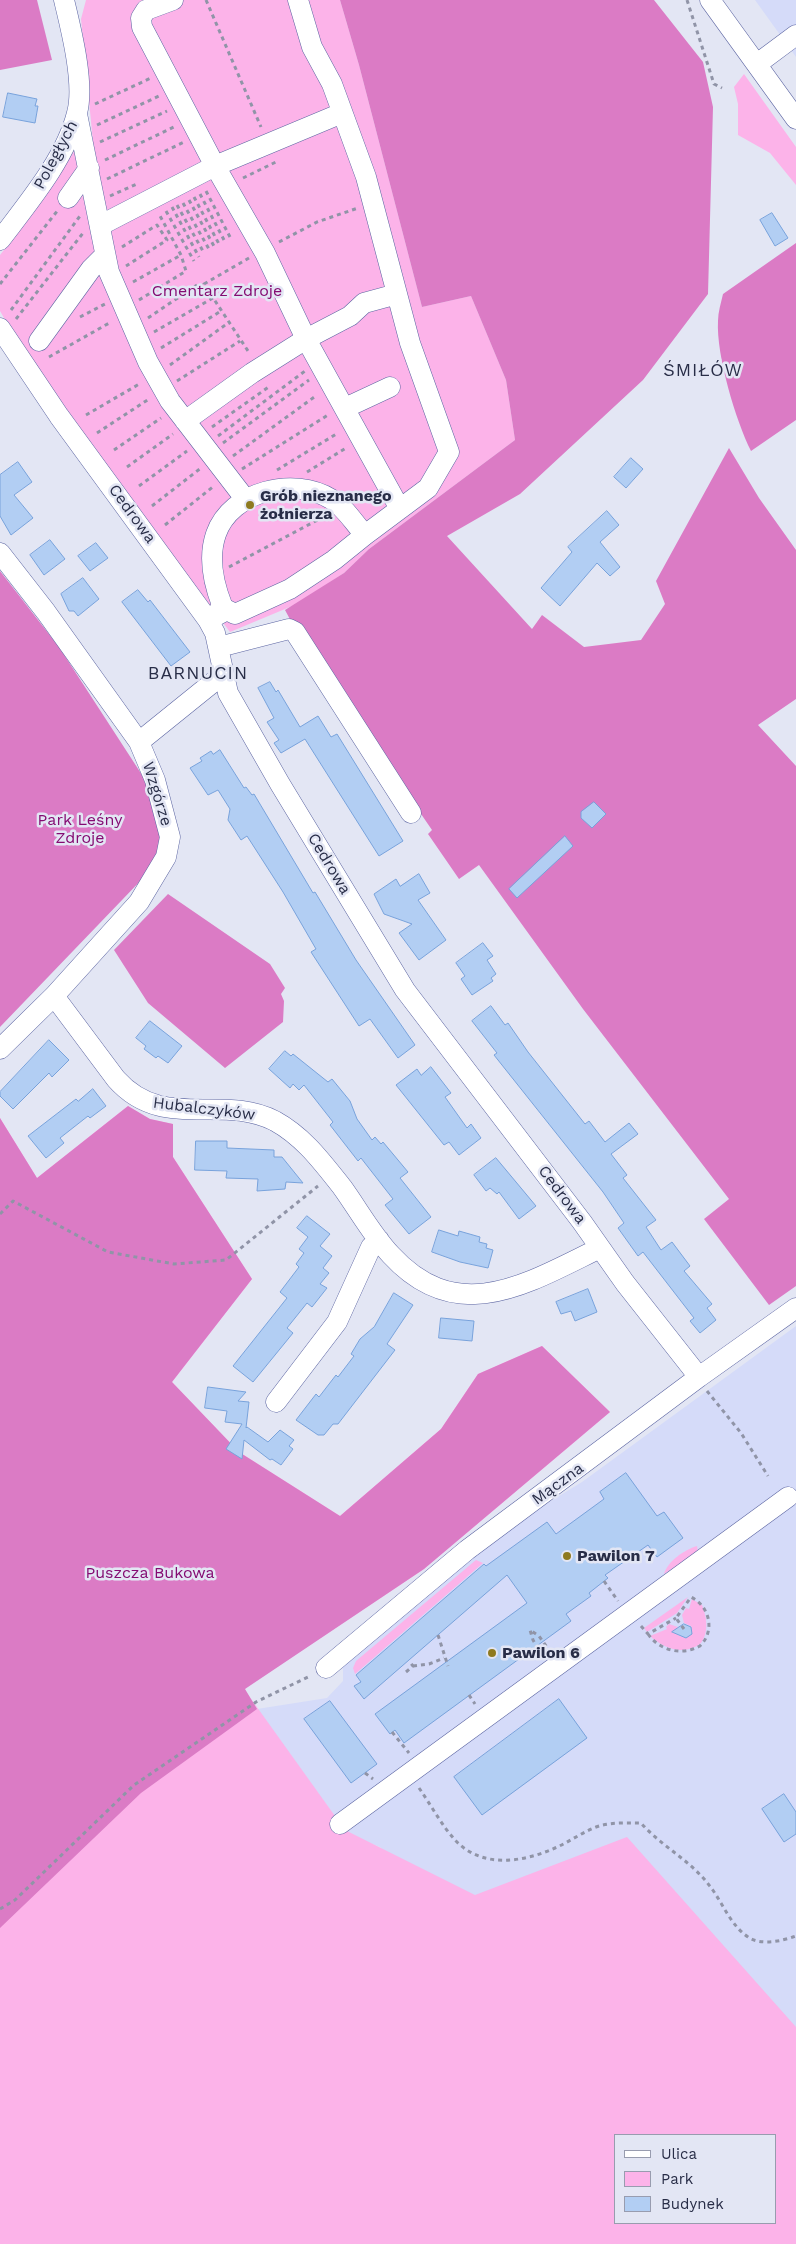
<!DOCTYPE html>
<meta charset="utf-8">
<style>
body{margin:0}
#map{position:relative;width:796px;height:2244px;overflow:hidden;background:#e3e6f4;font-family:"Work Sans",sans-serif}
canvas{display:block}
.legend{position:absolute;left:614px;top:2134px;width:162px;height:90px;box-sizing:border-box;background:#e3e6f4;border:1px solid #989caf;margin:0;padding:6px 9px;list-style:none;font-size:15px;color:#282d47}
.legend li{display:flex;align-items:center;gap:10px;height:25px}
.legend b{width:25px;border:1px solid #989caf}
</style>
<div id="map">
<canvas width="796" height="2244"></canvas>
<ul class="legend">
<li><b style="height:6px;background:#fff"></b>Ulica</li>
<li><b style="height:14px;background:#fcb3e9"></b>Park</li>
<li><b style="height:14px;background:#b2cef3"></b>Budynek</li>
</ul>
</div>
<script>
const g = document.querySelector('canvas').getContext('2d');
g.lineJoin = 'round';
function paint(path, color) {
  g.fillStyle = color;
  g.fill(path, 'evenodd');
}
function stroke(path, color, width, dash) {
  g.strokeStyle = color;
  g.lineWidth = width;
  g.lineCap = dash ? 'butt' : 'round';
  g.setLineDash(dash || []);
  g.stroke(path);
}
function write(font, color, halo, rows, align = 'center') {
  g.font = font + ' "Work Sans",sans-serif';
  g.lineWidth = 5;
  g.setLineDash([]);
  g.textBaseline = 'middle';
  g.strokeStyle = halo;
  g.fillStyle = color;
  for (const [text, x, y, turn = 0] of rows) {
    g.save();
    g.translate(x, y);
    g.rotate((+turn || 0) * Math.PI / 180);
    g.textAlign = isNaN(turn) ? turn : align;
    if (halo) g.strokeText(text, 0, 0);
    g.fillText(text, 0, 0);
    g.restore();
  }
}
const built = new Path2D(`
 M755,0H796V57Z
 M796,1326V2244H213L416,1898L380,1847L348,1835L257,1709L327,1698L343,1681V1663L492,1537L582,1482ZM615,2135H775V2223H615Z`);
const green = new Path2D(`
 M86,0H340L359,65L422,307L471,296L506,380L515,440L369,549L344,573L297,604L230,632L84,437L15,337L0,311V255L45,197L73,153L75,146L93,142L81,19Z
 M744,74L796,147V185L770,153L738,135V104L734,87Z
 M128,1106L150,1119L173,1124V1157L252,1279L172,1382L239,1452L340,1516L441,1429L478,1374L542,1346L610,1412L424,1569L244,1689L345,1830L475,1895L627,1837L796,2027V2244H0V1118L37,1178ZM615,2135H775V2223H615Z
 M697,1546L698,1552L664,1574C668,1561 684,1550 697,1546Z
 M476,1560L483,1563L355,1674L353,1668L356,1661Z
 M688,1597L677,1613L647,1632L644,1628Z
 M692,1599L702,1605C707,1618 709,1632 701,1643C685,1656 664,1649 650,1636L667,1629L666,1627L669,1624L678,1627V1635L685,1638L692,1633L691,1626L684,1623L682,1615L686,1608L689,1609Z`);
const forest = new Path2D(`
 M0,0H37L52,60L0,70Z
 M340,0H654L703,62L713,107L708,294L643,380L520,494L447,536L532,629L542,615L584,647L641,640L665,604L656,581L729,448L759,498L796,550V699L758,725L796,766V1286L769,1305L704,1219L729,1199L583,1009L479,865L459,879L428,834L432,830L299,636L285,610L344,573L369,549L515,440L506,380L471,296L422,307L359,65Z
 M796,243V420L751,451C736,421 716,355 718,321C718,312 721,303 723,294Z
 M0,571L59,647L157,798L164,842L147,874L0,1027Z
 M168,894L270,964L285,988L281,994L284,1001L283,1022L225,1068L148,1003L114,950Z
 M128,1106L150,1119L173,1124V1157L252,1279L172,1382L239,1452L340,1516L441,1429L478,1374L542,1346L610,1412L424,1569L245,1689L257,1709L141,1793L0,1928V1118L37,1178Z`);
const building = new Path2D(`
 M8,93L37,99L35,106H38L35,123L3,117Z
 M772,213L788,238L775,246L760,220Z
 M631,458L643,469L626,488L614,477Z
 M18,462L32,482L14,495L33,518L11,535L0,516V475Z
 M607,511L619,525L600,542L620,567L610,576L597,563L560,606L541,588L572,552L568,547Z
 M50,540L65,559L44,575L30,555Z
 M96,543L108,558L90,571L78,556Z
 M83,578L99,599L78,616L74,611H69L61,594Z
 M138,590L148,602L150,600L190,652L171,666L122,602Z
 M270,682L276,692L278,690L300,727L318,716L331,737L337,734L403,841L379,856L305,739L281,753L274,743L279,740L267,722L274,718L258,688Z
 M220,750L244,788L246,787L252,795L254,794L313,893L315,892L356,960L415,1045L398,1058L370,1019L359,1026L311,952L316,949L283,892L247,836L241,840L228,820L230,809L218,790L208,795L190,768L202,761L200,758L211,751L213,754Z
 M594,802L606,814L592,828L581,818V812Z
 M565,836L573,846L517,898L509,889Z
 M419,874L430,893L418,900L446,940L419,960L399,933L412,924L384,914L374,894L396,879L400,886Z
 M483,943L493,956L487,960L496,974L491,978L493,981L472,995L461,979L465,976L456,963Z
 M491,1006L505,1025L508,1023L528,1052L585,1124L589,1121L605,1142L629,1123L638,1134L611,1154L627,1175L623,1178L656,1220L646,1227L661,1250L672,1242L690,1266L684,1271L712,1304L707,1308L716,1320L700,1333L690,1321L694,1318L643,1252L638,1256L618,1228L624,1223L603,1192L494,1055L497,1053L472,1021Z
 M150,1021L182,1046L168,1063L158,1056L156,1058L144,1049L146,1046L136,1038Z
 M49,1040L69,1060L52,1077L49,1073L13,1109L0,1096V1092Z
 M285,1051L291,1056L293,1054L328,1082L332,1079L350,1101L357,1119L372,1140L375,1137L381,1144L383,1142L408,1172L400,1178L431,1217L409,1234L385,1205L393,1199L361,1158L358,1161L330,1125L333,1122L304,1085L299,1090L293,1084L290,1088L269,1069Z
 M431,1067L451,1093L445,1097L467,1128L471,1124L481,1138L459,1155L449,1142L444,1145L396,1085L417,1069L421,1075Z
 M93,1089L106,1106L90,1118L88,1116L60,1138L64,1143L46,1158L28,1136L76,1099L78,1101Z
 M196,1141H227V1148L274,1150V1157H282L303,1183L286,1182L285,1189L257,1191L258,1179L226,1178L227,1171L195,1170Z
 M496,1158L536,1206L519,1219L499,1192L497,1194L490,1188L486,1191L474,1175Z
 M307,1216L330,1234L320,1246L332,1256L323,1268L329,1273L320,1284L327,1288L312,1307L307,1303L287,1328L293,1333L253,1382L233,1366L287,1298L280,1292L299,1267L296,1264L304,1253L299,1249L308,1237L297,1228Z
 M439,1230L458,1236L459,1231L480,1237L479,1242L487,1244L486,1248L493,1250L488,1268L460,1262L432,1252Z
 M588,1289L597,1312L575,1321L571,1311L561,1314L556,1302Z
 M394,1293L413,1305L387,1344L395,1350L338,1424H333L324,1435H318L296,1420L316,1394L319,1397L336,1375L338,1377L354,1356L351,1354L360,1339L374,1327Z
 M441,1318L474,1321L472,1341L439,1338Z
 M208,1387L246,1392L238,1401L249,1402L246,1428L247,1427L268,1442L280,1430L294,1440L289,1446L293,1449L281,1465L272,1459L270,1460L244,1440L242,1459L226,1449L242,1424L225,1422L227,1411L205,1408Z
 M626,1473L657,1516L664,1512L683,1538L657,1557L648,1545L605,1575L608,1578L589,1593L591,1596L566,1614L571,1621L404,1743L395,1730L390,1734L375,1714L527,1603L507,1575L364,1699L354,1686L361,1682L356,1675L484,1564L486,1566L547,1522L556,1534L604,1499L600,1492Z
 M684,1624L691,1627L692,1634L686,1638L672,1632Z
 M559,1699L587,1738L482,1815L454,1777Z
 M330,1701L377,1764L351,1783L304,1719Z
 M784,1794L796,1812V1834L784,1842L762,1809Z`);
const path = new Path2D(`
 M206,0L261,127
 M687,0L714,84L722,88
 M95,104L151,78
 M97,125L159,96
 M100,142L167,111
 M105,160L176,126
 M243,178L278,161
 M107,179L184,142
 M206,191L230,237
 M200,194L224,240
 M110,196L139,183
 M194,197L219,244
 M189,200L215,248
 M183,203L210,251
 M177,205L204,253
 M172,207L199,257
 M166,211L194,261
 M279,242L317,222L358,208
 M122,247L157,225L167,240L126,266
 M249,258L204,284L250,354
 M133,282L181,255
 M0,284L58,210
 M139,300L186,271L181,255L159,214
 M11,310L80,216
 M80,317L105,304
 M148,318L197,285
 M16,319L83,233
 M154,332L213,298
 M161,348L221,311
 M49,357L111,322
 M170,365L228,323
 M177,381L240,341
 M86,415L141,383
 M212,427L270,386
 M97,433L149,399
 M218,436L305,371
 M223,443L309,380
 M114,450L161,418
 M233,456L317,395
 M127,467L173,434
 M242,469L328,415
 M277,470L338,433
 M307,472L346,448
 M139,486L187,451
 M152,506L201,468
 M165,525L214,486
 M229,567L325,516
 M0,1214L13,1201L108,1252L174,1264L226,1260L318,1186
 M707,1391L741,1433L768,1476
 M604,1581L618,1601
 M641,1626L648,1634L676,1618
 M684,1629L676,1618L691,1597
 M648,1634C660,1651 682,1656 700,1646C716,1630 709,1606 691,1597
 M438,1635L448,1666
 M542,1656L533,1640L530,1630L539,1636L549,1650
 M413,1666L429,1664L444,1658
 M406,1672L413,1666L409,1661
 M469,1695L475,1704
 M392,1732L409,1753
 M365,1773L373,1779
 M419,1788C431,1805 442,1826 456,1841C483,1869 523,1862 555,1848C569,1842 581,1833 596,1827C610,1822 626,1823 641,1823C661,1846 690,1860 709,1885C722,1901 730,1925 748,1937C761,1946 782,1941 796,1936
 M0,1909L15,1900L134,1785L256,1702L310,1676`);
const minor = new Path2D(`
 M173,0L146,10L141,18L142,27L215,166L265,253L306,339L400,509
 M710,0L796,119
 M757,64L796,35
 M77,114L109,272L148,362L170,401L246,500
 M68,198L89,168
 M101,225L215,166L342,113
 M0,240C28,203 66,158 77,113C85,84 71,29 64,0
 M0,328L59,416L208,620L215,633L228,693L280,784L405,990L582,1222L625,1283L699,1377
 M39,341L91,269L105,255
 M345,408L390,387
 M185,421L252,373L306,339L350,316L364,303L397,294
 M0,553L46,612L139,742L155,780L170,837L166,857L139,902L54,996L0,1049
 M216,616L222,605C213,582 208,557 216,534C231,491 294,476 331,499C345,507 354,523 365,535L428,488L449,452L410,343L366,177L332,84L312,47L298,0
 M210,619L227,610L235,614L290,589L334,560L365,535
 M219,647L289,629L295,632L411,813
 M139,742L222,675
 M54,996L116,1079C163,1132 221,1093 275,1121C304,1137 322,1162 342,1187C358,1209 372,1235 391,1255C458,1328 528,1283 600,1248
 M276,1402L337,1322L371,1247L379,1240
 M326,1668L467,1550L699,1377L796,1308
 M340,1824L788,1497`);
const markers = [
 [250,505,5,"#8e7a20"],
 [567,1556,5,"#8e7a20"],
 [492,1653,5,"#8e7a20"]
];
const streetNames = [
 ["Poległych",56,155,-62],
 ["Cedrowa",132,514,54],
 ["Wzgórze",157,794,73],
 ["Cedrowa",329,864,59],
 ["Hubalczyków",204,1109,7],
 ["Cedrowa",562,1195,53],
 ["Mączna",558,1484,-36]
];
const parkNames = [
 ["Cmentarz Zdroje",217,291],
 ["Park Leśny",80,820],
 ["Zdroje",80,838],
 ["Puszcza Bukowa",150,1573]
];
const poiNames = [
 ["Grób nieznanego",260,496],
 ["żołnierza",260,514],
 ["Pawilon 7",577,1556],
 ["Pawilon 6",502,1653]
];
const neighbourhoodNames = [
 ["ŚMIŁÓW",703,371],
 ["BARNUCIN",198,674]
];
paint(built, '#d5dbf9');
paint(green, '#fcb3e9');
paint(forest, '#db7bc5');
paint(building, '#b2cef3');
stroke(building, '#78a2db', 1);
stroke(minor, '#5c65a2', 21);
stroke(path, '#9094a7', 3, [4, 4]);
stroke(minor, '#fff', 20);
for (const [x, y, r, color] of markers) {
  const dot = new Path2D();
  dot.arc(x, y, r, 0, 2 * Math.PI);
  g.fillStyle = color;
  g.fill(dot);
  stroke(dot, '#e3e6f4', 2);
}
write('16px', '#282d47', '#e3e6f4', streetNames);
write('16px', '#840b72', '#e3e6f4', parkNames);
write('bold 16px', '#282d47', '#e3e6f4', poiNames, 'left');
g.letterSpacing = '1px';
write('18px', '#282d47', '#e3e6f4', neighbourhoodNames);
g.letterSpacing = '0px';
</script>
